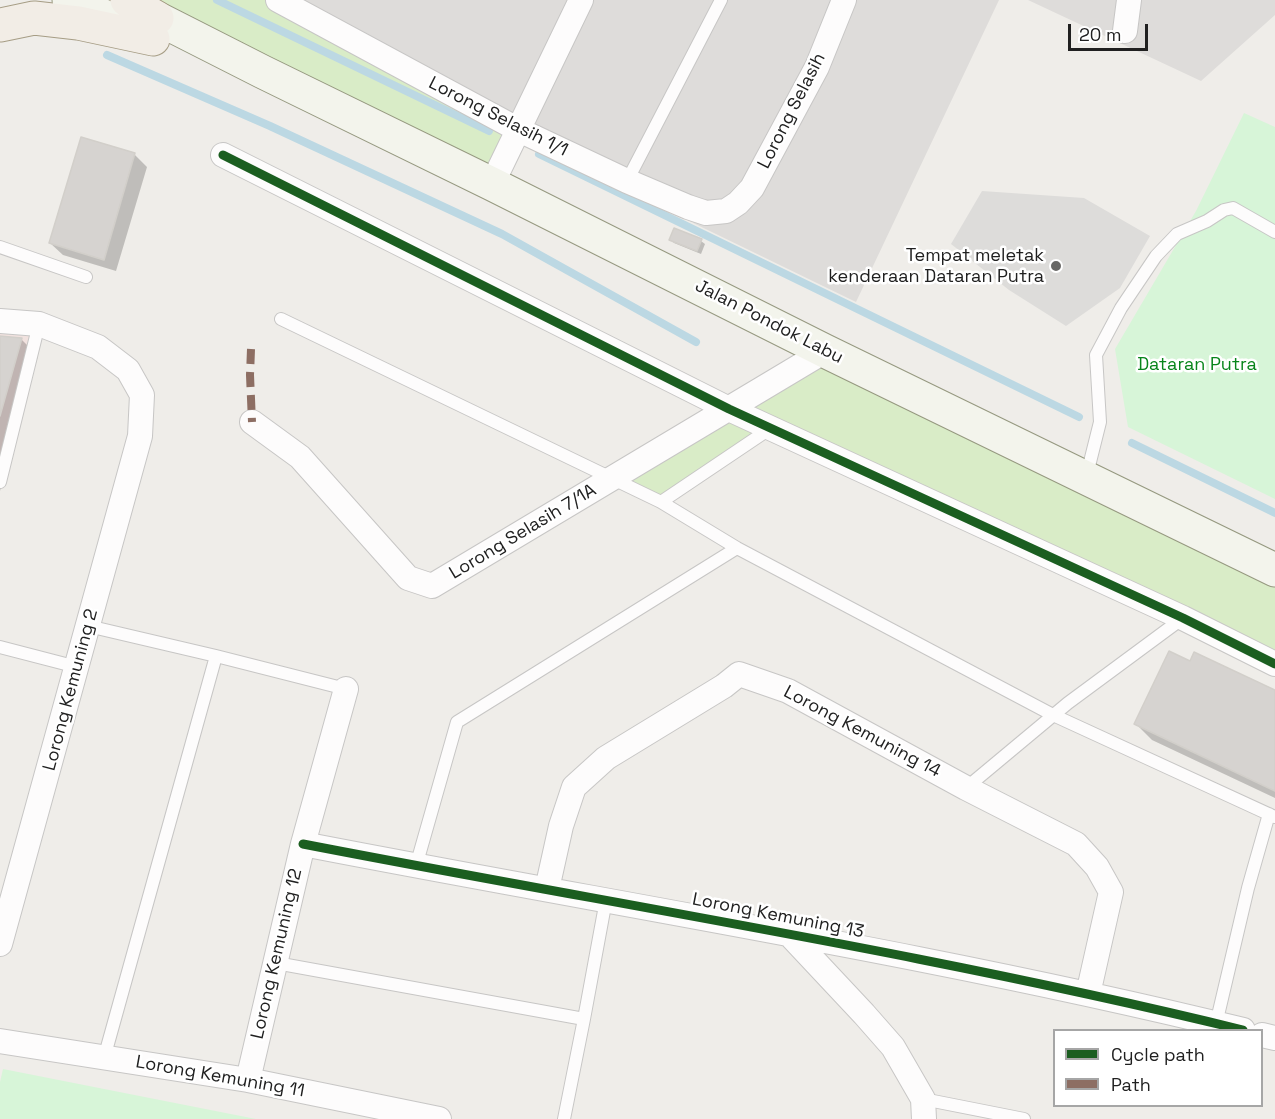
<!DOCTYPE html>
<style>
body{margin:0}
#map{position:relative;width:1275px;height:1119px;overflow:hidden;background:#efede9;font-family:"Space Grotesk",sans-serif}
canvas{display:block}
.legend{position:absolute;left:1053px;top:1029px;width:210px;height:78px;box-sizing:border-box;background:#fff;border:2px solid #a6a6a6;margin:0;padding:8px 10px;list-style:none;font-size:18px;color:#202020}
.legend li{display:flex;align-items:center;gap:12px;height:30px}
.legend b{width:30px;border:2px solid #a6a6a6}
.scale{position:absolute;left:1068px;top:24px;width:80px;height:27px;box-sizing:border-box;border:3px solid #202020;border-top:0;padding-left:8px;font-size:18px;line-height:21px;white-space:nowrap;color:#202020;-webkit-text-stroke:4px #fff;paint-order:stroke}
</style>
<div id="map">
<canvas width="1275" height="1119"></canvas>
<ul class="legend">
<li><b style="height:8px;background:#1b5e20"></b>Cycle path</li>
<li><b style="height:8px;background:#8d6e63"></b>Path</li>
</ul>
<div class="scale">20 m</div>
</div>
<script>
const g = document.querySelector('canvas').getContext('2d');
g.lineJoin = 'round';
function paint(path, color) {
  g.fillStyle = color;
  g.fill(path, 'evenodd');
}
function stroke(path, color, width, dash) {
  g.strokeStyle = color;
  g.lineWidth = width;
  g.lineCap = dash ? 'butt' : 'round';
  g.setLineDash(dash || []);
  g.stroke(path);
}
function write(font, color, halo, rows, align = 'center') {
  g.font = font + ' "Space Grotesk",sans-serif';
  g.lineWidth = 5;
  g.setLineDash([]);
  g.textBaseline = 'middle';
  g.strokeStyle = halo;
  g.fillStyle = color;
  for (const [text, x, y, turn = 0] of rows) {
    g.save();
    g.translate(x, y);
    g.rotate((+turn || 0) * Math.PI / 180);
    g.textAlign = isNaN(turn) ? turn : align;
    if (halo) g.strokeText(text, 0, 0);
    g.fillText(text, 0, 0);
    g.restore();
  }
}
const residential = new Path2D(`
 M234,0H999L856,302Z
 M1028,0H1275V15L1201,81Z`);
const commercial = new Path2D(`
 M0,321L39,324L0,473Z`);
const religious = new Path2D(`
 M982,191L1084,198L1150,236L1120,288L1066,326L1009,290L951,244Z`);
const grass = new Path2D(`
 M120,0H278L519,130L492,184Z
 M825,351L1275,570V664L772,428L661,502L612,478Z`);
const park = new Path2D(`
 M1244,113L1275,127V499L1128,427L1115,349L1196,211Z
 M3,1069L256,1119H0V1082Z`);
const shadow = new Path2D(`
 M82,139L135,155L147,167L116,271L63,255L50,243Z
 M671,240L701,241L705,244L701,254L674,243Z
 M0,338L21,339L38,356L0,491Z
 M1191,663L1275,692V798L1152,740L1135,723Z`);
const stream = new Path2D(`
 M217,0L489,131
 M107,55L270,126L502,234L696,342
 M539,154L1079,417
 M1132,443L1275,513`);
const building = new Path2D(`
 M81,137L135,153L104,260L49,243Z
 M674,228L702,239L697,251L669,240Z
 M0,336L22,338L0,416Z
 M1169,651L1190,661L1194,652L1275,690V791L1134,724Z`);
const lane = new Path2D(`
 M627,181L721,0
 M0,247L86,277
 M281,319L661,502L737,548L1053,715L1275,817
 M1086,478L1100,422L1096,355L1121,308L1156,256L1177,234L1207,221L1224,210L1233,208L1275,232
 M0,482L39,324
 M661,502L771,428
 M88,626L216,656L346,689
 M0,647L77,667
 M966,788L1068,703L1183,618
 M416,866L457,722L737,548
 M276,963L584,1019
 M1216,1024L1248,888L1269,814
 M104,1058L216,656
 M923,1099L1024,1119
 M564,1119L584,1019L606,900`);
const street = new Path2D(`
 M278,0L519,130L627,181L688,207L706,213L726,211L738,203L752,188L817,67L844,0
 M1125,31L1129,0
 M223,155L729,409L1183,618L1275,664
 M492,184L581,0
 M0,321L39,324L98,347L128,370L142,395L140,436L0,944
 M252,422L300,457L408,578L432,586L825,351
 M303,844C617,905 933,954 1243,1030
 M547,889L561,826L574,787L606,758L724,686L739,674L788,691L966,788L1076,844L1097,867L1111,892L1088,994
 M789,934L864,1014L893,1047L923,1099L924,1119
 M1262,1035L1275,1038
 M0,1041L248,1080L439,1119
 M248,1080L303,844L346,689`);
const secondary = new Path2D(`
 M69,0L125,26
 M133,6L263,72L492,184L825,351L1275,570`);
const primary = new Path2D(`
 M127,0L157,18
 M0,25L34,18L78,23L153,39`);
const quiet = new Path2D(`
 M251,349L250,375L252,422`);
const cycleway = new Path2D(`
 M223,155L729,409L1183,618L1275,664
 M303,844C617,905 933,954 1243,1030`);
const markers = [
 [1056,266,6,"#686866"]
];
const streetNames = [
 ["Lorong Selasih",792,111,-63],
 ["Lorong Selasih 1/1",498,117,27],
 ["Jalan Pondok Labu",769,322,27],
 ["Lorong Selasih 7/1A",523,532,-31],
 ["Lorong Kemuning 2",71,690,-75],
 ["Lorong Kemuning 14",862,732,28],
 ["Lorong Kemuning 13",778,916,11],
 ["Lorong Kemuning 12",277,954,-77],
 ["Lorong Kemuning 11",220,1077,10]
];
const poiNames = [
 ["Tempat meletak",1044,256],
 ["kenderaan Dataran Putra",1044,277]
];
const parkNames = [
 ["Dataran Putra",1197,365]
];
paint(residential, '#dedcda');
paint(commercial, '#f1e2df');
paint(religious, '#dddcda');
paint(grass, '#d9ecc7');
paint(park, '#d7f5d8');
paint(shadow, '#0003');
stroke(stream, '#bcd8e3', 8);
paint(building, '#d6d3d0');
stroke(building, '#d2cfca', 1.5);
stroke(lane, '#c7c6c5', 14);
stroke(street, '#c7c6c5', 26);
stroke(secondary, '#969980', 35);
stroke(primary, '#a69d85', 35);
stroke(lane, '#fdfcfc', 12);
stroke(street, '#fdfcfc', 24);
stroke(secondary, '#f3f4ec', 33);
stroke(primary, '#f2ede6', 33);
stroke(quiet, '#8d6e63', 8, [15, 8]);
stroke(cycleway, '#1b5e20', 9);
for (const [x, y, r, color] of markers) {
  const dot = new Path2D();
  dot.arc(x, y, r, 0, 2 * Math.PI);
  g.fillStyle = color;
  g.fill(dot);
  stroke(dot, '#fff', 2);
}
write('18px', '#202020', '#fff', streetNames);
write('18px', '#202020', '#fff', poiNames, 'right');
write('18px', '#08851b', '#fff', parkNames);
</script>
